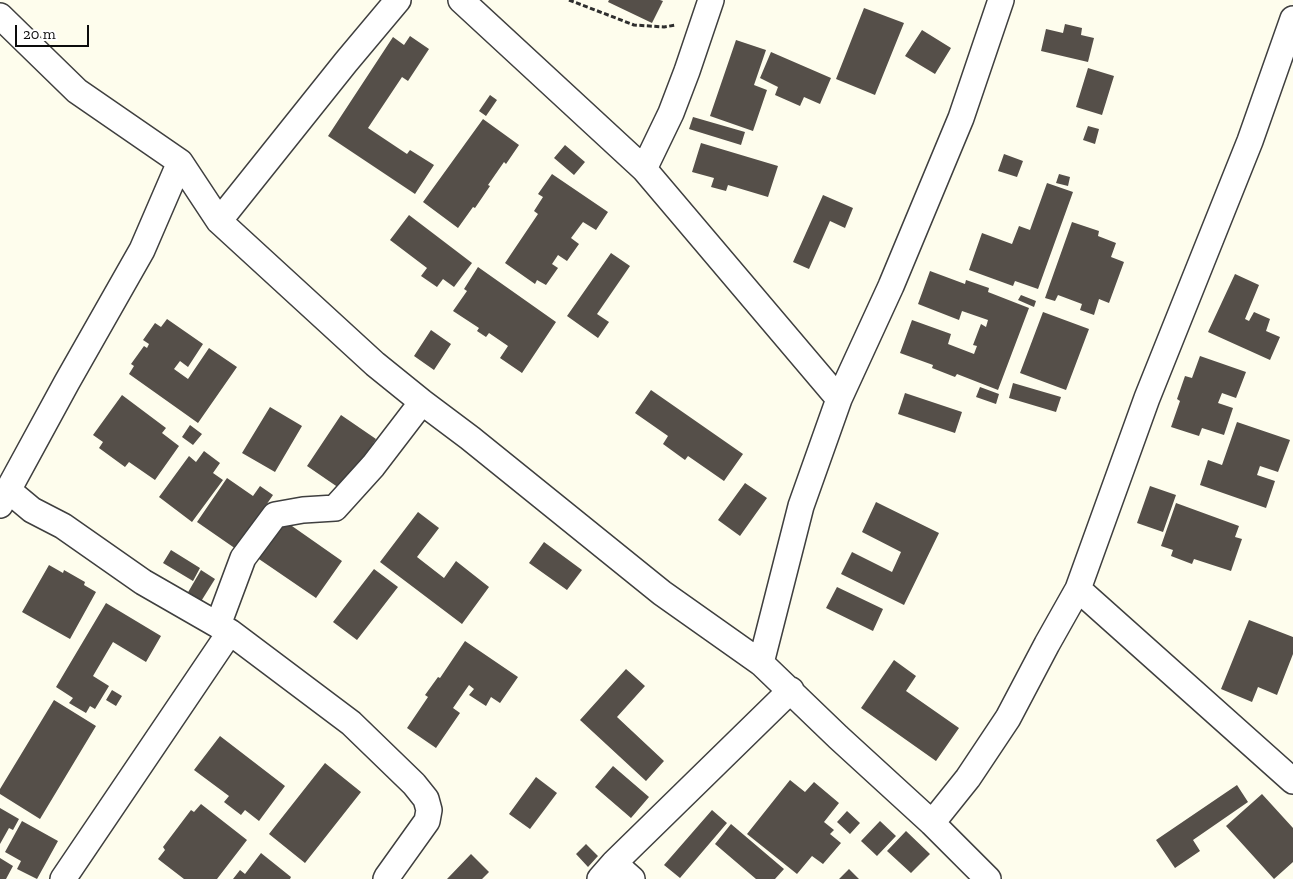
<!DOCTYPE html>
<style>
body{margin:0}
#map{position:relative;width:1293px;height:879px;overflow:hidden;background:#fefded;font-family:"Zilla Slab",serif}
canvas{display:block}
.scale{position:absolute;left:15px;top:25px;width:74px;height:22px;box-sizing:border-box;border:2px solid #0c0c0c;border-top:0;padding-left:6px;font-size:15px;line-height:18px;white-space:nowrap;color:#0c0c0c;-webkit-text-stroke:4px #fff;paint-order:stroke}
</style>
<div id="map">
<canvas width="1293" height="879"></canvas>
<div class="scale">20 m</div>
</div>
<script>
const g = document.querySelector('canvas').getContext('2d');
g.lineJoin = 'round';
function paint(path, color) {
  g.fillStyle = color;
  g.fill(path, 'evenodd');
}
function stroke(path, color, width, dash) {
  g.strokeStyle = color;
  g.lineWidth = width;
  g.lineCap = dash ? 'butt' : 'round';
  g.setLineDash(dash || []);
  g.stroke(path);
}
const building = new Path2D(`
 M609,0H660L663,1L652,23L608,2Z
 M864,8L904,23L875,95L836,79Z
 M1065,24L1082,28L1081,35L1094,38L1088,62L1041,51L1046,29L1063,33Z
 M922,30L951,48L935,74L905,56Z
 M410,36L429,49L408,81L402,77L368,128L407,154L410,150L434,165L415,194L328,136L393,37L404,45Z
 M736,40L766,50L754,85L767,90L753,131L710,116Z
 M771,52L831,78L820,104L804,97L800,106L775,95L778,87L760,78Z
 M1088,68L1114,76L1102,115L1076,107Z
 M490,95L497,100L486,116L479,111Z
 M693,117L745,132L741,145L689,129Z
 M483,119L519,145L506,164L504,162L488,185L490,186L475,208L473,207L458,228L423,202Z
 M1088,126L1099,129L1095,144L1083,140Z
 M701,143L778,166L768,197L728,185L726,191L711,187L714,178L692,172Z
 M565,145L585,162L574,175L554,158Z
 M1004,154L1023,161L1017,177L998,171Z
 M552,174L608,212L596,230L583,222L571,238L579,244L567,261L558,255L552,264L558,268L546,285L537,280L535,284L505,263L538,214L534,211L543,197L538,194Z
 M1059,174L1070,177L1068,186L1056,183Z
 M1047,183L1073,192L1038,289L1015,281L1013,286L969,270L982,233L1012,244L1019,226L1030,230Z
 M823,195L853,208L845,228L830,221L809,269L793,262Z
 M409,215L472,263L454,287L443,279L437,287L421,276L427,268L390,240Z
 M1072,222L1099,231L1098,236L1116,243L1111,257L1124,262L1109,303L1099,299L1094,315L1080,310L1082,304L1058,295L1055,301L1045,298Z
 M611,253L630,266L597,314L609,322L598,338L567,316Z
 M478,267L556,322L522,373L500,358L508,346L489,333L486,337L477,331L479,328L453,311L467,291L464,289Z
 M930,271L965,284L966,280L989,288L988,292L1029,308L998,390L957,374L955,377L932,368L933,365L900,353L912,320L951,334L948,344L974,354L977,346L973,345L981,324L986,327L988,320L962,311L959,320L918,304Z
 M1235,274L1259,285L1245,319L1249,321L1254,312L1270,319L1266,331L1280,337L1270,360L1208,332Z
 M1021,295L1036,301L1034,307L1018,300Z
 M1043,312L1089,329L1066,390L1020,373Z
 M167,319L203,344L188,367L180,361L174,369L188,379L209,348L237,367L198,423L129,374L134,366L131,364L144,346L147,348L149,344L143,340L155,323L161,327Z
 M431,330L451,344L434,370L414,356Z
 M1200,356L1246,372L1236,398L1222,393L1218,403L1233,408L1224,435L1202,428L1199,436L1171,427L1180,401L1177,399L1185,376L1192,378Z
 M1013,383L1061,397L1056,412L1009,398Z
 M980,387L999,394L996,404L976,397Z
 M651,390L743,454L724,481L688,456L685,460L663,444L668,436L635,413Z
 M905,393L962,412L955,433L898,414Z
 M122,395L166,428L162,433L179,446L155,480L129,462L125,467L99,448L103,442L93,435Z
 M270,407L302,426L275,472L242,453Z
 M341,415L376,439L342,490L307,466Z
 M1237,422L1290,440L1278,472L1260,466L1257,475L1275,481L1266,508L1200,485L1208,460L1222,465Z
 M190,425L202,434L193,445L182,437Z
 M204,451L220,463L213,473L223,480L192,522L159,497L189,456L196,462Z
 M227,478L253,496L260,486L273,495L236,549L197,522Z
 M745,483L767,498L740,536L718,520Z
 M1150,486L1176,495L1163,532L1137,523Z
 M876,502L939,533L904,605L841,574L852,552L892,572L901,552L862,532Z
 M1176,503L1239,526L1235,537L1242,539L1231,571L1194,559L1192,564L1171,556L1173,550L1161,546Z
 M418,512L439,528L417,557L444,578L456,561L489,587L462,624L380,562Z
 M282,519L342,561L316,598L256,557Z
 M544,542L582,570L567,590L529,563Z
 M171,550L200,568L193,581L163,563Z
 M49,565L63,573L64,570L85,582L84,585L96,592L70,639L22,612Z
 M374,569L398,587L357,640L333,622Z
 M201,570L215,579L200,603L187,594Z
 M837,587L883,609L873,631L826,608Z
 M106,603L161,636L146,662L113,642L93,676L109,686L95,709L90,706L86,713L69,703L73,698L56,687Z
 M1249,620L1293,637V654L1277,695L1258,687L1252,702L1221,689Z
 M465,641L518,677L500,703L491,697L486,706L469,695L474,689L469,685L453,708L460,713L436,748L407,728L428,697L425,695L438,677L440,678Z
 M894,660L916,676L906,691L959,728L936,761L861,708Z
 M626,669L645,686L617,717L664,761L646,781L580,720Z
 M112,690L122,696L116,706L106,700Z
 M54,700L96,726L40,819L0,794V789Z
 M220,736L285,786L259,821L245,810L241,815L224,802L229,796L194,770Z
 M325,763L361,792L305,863L269,834Z
 M613,766L649,797L631,818L595,787Z
 M536,777L557,793L530,829L509,814Z
 M790,780L805,792L814,782L839,803L824,822L834,830L830,834L841,843L823,864L812,856L797,874L747,834Z
 M1237,785L1248,802L1193,840L1200,851L1175,868L1156,840Z
 M1262,794L1293,828V862L1274,879L1226,826Z
 M201,804L247,840L217,879H184L158,859L165,850L163,847L191,810L194,812Z
 M0,808L19,819L13,830L9,828L0,844Z
 M712,810L727,823L680,878L664,865Z
 M847,811L860,823L850,834L837,822Z
 M22,821L58,841L37,879L17,869L21,861L5,852Z
 M880,821L896,836L877,856L861,841Z
 M731,824L784,869L775,879H756L715,844Z
 M906,831L930,854L911,873L887,851Z
 M586,844L598,856L588,867L576,854Z
 M261,853L291,877L290,879H233L240,870L245,874Z
 M471,854L489,872L482,879H447Z
 M0,858L13,866L6,879H0Z
 M849,869L859,879H839Z`);
const path = new Path2D(`
 M569,0L634,25L664,27L676,25`);
const minor = new Path2D(`
 M461,0L644,169L839,399
 M0,16L77,91L180,162L219,221L375,364L422,402L470,438L662,593L761,663L838,737L932,823L988,879
 M644,169L671,113L687,71L711,0
 M219,221L346,62L398,0
 M8,490L32,510L63,526L143,582L230,632L351,723L414,784L426,799L429,810L427,821L387,877L386,879
 M0,505L67,382L142,250L180,162
 M1078,589L1293,781
 M218,625L243,558L275,515L303,510L335,508L373,466L422,402
 M761,663L801,506L839,399L891,286L961,118L1001,0
 M932,823L968,778L1008,718L1047,644L1078,589L1147,398L1250,141L1293,19
 M614,863L632,879
 M63,879L230,632
 M600,879L614,863L791,690`);
paint(building, '#554f49');
stroke(minor, '#3f3f3f', 28);
stroke(path, '#2e2e2e', 3, [5, 2.5]);
stroke(minor, '#fff', 25);
</script>
